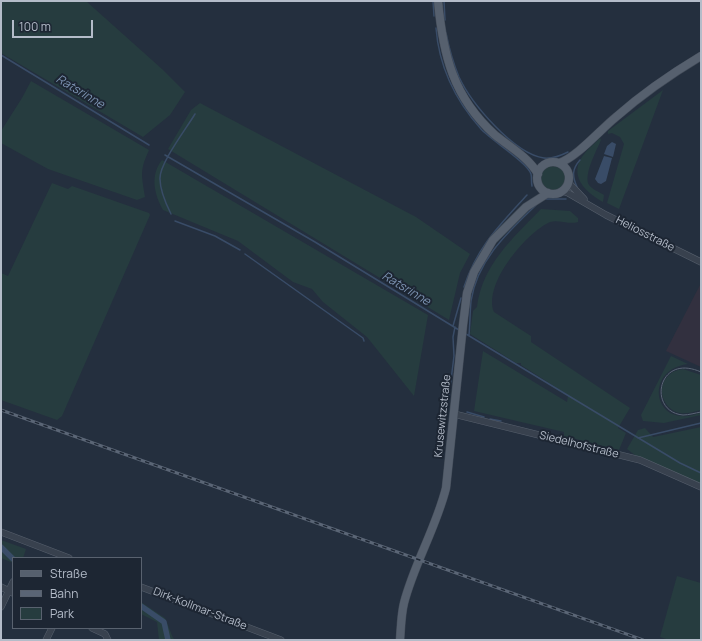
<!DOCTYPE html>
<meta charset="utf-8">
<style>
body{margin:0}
#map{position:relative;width:702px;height:641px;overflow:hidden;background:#242f3e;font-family:Manrope,sans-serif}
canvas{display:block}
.frame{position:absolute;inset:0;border:2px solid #b4bcc9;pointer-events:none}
.legend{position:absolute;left:12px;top:557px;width:130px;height:72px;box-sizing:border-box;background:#1d2633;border:1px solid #59626f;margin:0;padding:5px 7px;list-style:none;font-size:12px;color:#b4bcc9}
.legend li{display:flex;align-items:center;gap:8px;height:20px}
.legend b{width:20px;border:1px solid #59626f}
.scale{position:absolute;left:12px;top:20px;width:81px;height:18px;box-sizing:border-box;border:2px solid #b4bcc9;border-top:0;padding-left:5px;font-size:12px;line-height:14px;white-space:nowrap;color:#b4bcc9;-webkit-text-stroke:3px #1d2633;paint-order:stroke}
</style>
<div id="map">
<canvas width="702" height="641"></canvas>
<div class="frame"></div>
<ul class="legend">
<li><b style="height:5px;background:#56606e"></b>Straße</li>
<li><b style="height:5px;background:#5a6575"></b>Bahn</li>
<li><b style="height:11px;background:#263c3f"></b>Park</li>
</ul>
<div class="scale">100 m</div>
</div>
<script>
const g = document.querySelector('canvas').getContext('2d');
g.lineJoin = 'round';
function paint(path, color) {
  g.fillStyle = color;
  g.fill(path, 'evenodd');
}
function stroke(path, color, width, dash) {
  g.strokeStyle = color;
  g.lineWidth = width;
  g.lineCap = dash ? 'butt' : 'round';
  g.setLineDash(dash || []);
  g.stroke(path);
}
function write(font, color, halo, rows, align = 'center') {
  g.font = font + ' Manrope,sans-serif';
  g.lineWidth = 4;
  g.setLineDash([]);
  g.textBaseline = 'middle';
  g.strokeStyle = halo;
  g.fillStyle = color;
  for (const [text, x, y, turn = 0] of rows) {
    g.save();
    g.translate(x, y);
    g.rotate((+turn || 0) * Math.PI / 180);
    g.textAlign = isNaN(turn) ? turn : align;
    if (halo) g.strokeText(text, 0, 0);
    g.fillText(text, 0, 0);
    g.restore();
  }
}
const medical = new Path2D(`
 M701,283V367L666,351Z`);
const green = new Path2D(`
 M1,1H86L162,69L185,92L170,115L143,137L1,53Z
 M31,81L149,150C139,172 142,175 145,197L137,200L48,169L1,143V131L22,98Z
 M663,90L619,209L607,203L624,144L620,137L612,133L608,134V131Z
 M200,103L416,217L470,254L460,273L449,320L168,149L191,110Z
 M600,138L601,140C597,150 583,175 589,185C592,189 599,192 604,195L603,202C589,194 572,181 579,162C583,153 593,145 600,138Z
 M162,160L428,315L414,396L367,337L323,302L312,289L293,282L238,241L163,210C154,194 150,175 162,160Z
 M539 178a14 14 0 1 1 28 0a14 14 0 1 1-28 0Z
 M52,183L68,189L72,186L149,213L150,215L62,416L57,420L1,400V273L8,276Z
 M541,209L570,211L578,218V222C569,225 558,219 550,222C526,233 483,284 494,312L531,336V342L630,408L618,428L626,433L619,450L564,436V432L474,411L483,351L567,402L568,395L521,365V363H516L470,334L473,311L477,307C482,265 513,238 541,209Z
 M671,356L688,364C648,369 652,416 683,416C689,417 695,414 701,413V415L664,423L643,421L641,415Z
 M683,369L701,375V410C693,412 684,415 676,412C661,405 657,386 669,375C673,371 678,370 683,369Z
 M701,427V484L636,456L627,449L638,430L645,428L653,437Z
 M1,540L26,549L23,558H13V563L1,558Z
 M677,576L701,583V640H669L660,637Z
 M141,602L165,618L173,638L176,640H159L157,622L141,614Z`);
const water = new Path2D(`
 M612,142L616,144L613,157L604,154L607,146Z
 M604,156L612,158L606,181L601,184L598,183L595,179Z`);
const stream = new Path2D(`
 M433,1L434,16
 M444,1L445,20
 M436,28C439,67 455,100 481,129C491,140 528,163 531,174C532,178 531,182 532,186
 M446,33C449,48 453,63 459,77C471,103 514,154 544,158C553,159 560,156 568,152
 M1,55L149,145
 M165,155L315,242L459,330
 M577,187C572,176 572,169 580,160
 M544,199H566
 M171,214C166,204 160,191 160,179C159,164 186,129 195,114
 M175,221L215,236L240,250
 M245,254L363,338L364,341
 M464,287C477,247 499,226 527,195
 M453,326L461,298
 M466,334L680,463L701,473
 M469,335C470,324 470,312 471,301C477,260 508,232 536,205
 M448,404L454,356L453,337L455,327
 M467,412L484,417
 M490,419L501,421
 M638,438L701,423`);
const canal = new Path2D(`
 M1,547L13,559
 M141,606L164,622L168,640`);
const minor = new Path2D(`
 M568,182L584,199
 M562,191L568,193L606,215L701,262
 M454,414L640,460L701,487
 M1,532L69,558
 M1,587L13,593
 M141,587L281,640
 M1,607L13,582
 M92,628L105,634L108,640
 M46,640L52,628`);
const major = new Path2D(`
 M438,1C443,55 453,97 495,135C510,147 528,157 538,174
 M537 178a16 16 0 1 1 32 0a16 16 0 1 1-32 0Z
 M559,163C576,158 601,129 616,117C642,94 671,74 701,56
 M400,640C401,628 401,615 404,603C414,564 436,528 446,488L463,325L467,293L474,272L493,240L526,207L548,193`);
const tram = new Path2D(`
 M701,372C657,352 647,412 683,415C689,415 695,413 701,412`);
const rail = new Path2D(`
 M1,410L643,640`);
const streetNames = [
 ["Heliosstraße",645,234,27],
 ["Krusewitzstraße",443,416,-84],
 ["Siedelhofstraße",579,445,14],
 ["Dirk-Kollmar-Straße",200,609,21]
];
const waterNames = [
 ["Ratsrinne",80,92,31],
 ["Ratsrinne",406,289,31]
];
paint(medical, '#32303f');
paint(green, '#263c3f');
paint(water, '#394c67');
stroke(stream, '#394c67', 1.5);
stroke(canal, '#394c67', 5.5);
stroke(minor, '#565f6c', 7);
stroke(major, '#414a57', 9);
stroke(minor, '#38414e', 6);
stroke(major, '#56606e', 8);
stroke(tram, '#5a6575', 1);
stroke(rail, '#5a6575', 3);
stroke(rail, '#1d2633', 1.5, [4.5]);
write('11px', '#b4bcc9', '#1d2633', streetNames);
write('italic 12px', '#7c92b1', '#1d2633', waterNames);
</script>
